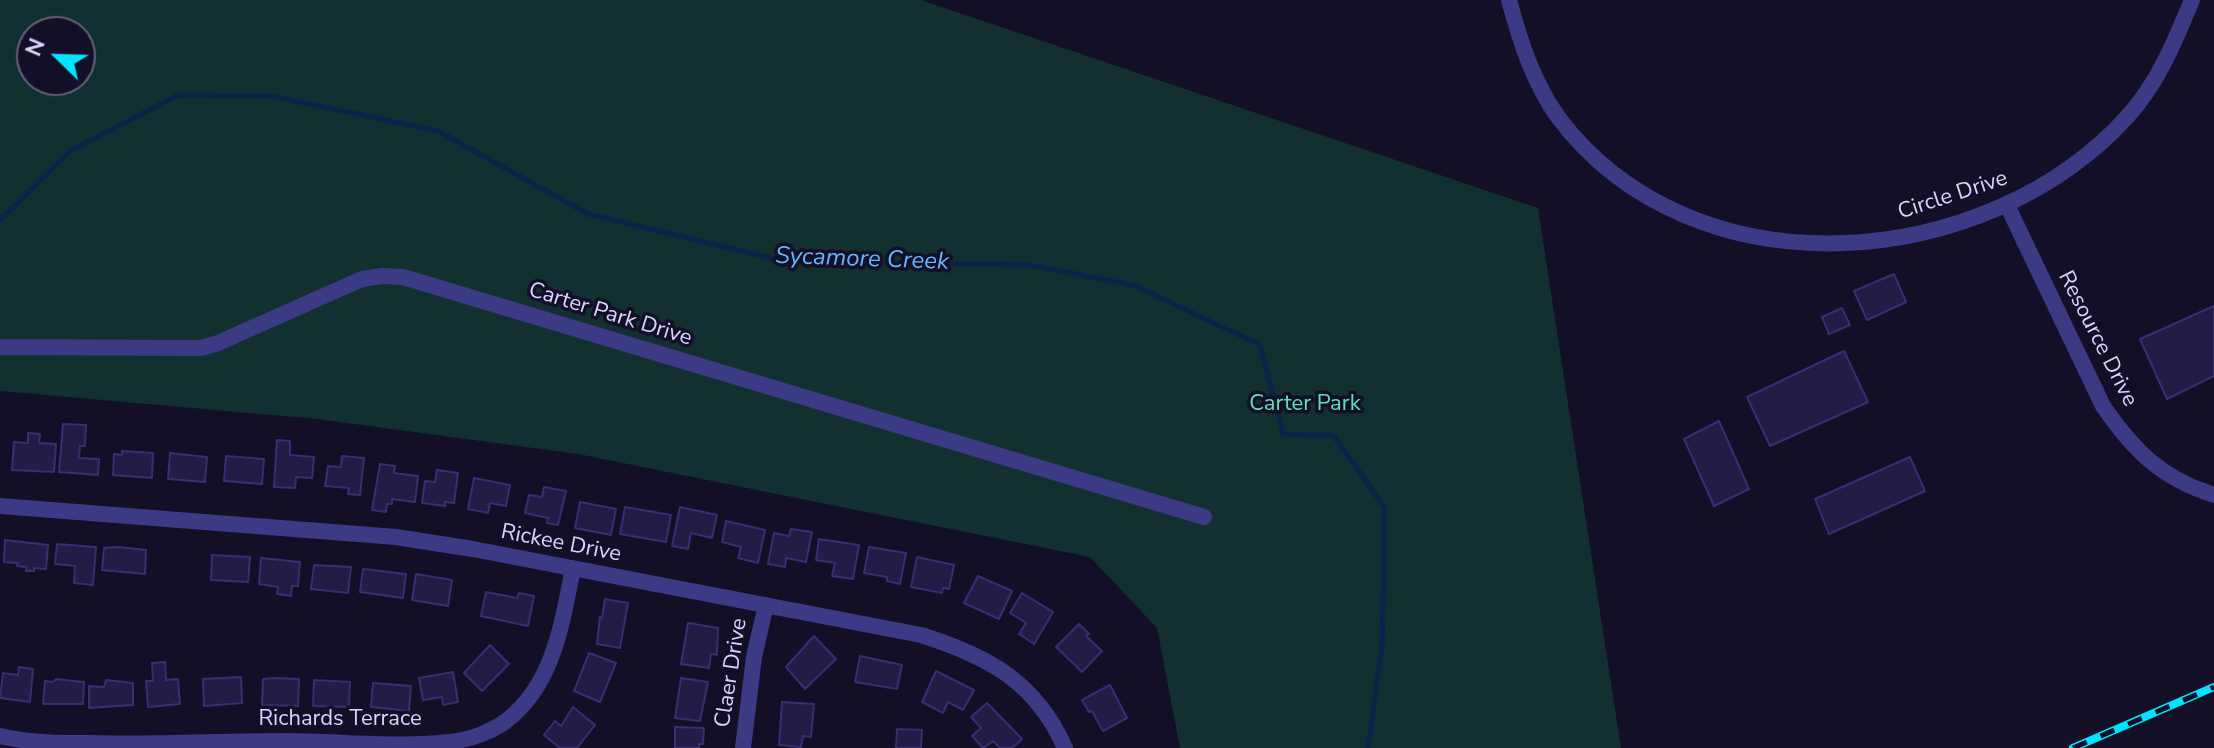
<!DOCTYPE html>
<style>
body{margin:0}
#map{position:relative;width:2214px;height:748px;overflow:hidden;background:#130f26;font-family:"Nunito Sans",sans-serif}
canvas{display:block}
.north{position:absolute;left:16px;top:16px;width:80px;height:80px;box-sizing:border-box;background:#130f26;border:2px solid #625e7d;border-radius:50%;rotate:293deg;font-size:22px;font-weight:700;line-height:32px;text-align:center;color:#d9d4ff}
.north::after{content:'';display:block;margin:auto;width:28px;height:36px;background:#00e5ff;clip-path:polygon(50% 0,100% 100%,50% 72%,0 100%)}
</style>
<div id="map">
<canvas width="2214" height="748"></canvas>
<div class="north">N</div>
</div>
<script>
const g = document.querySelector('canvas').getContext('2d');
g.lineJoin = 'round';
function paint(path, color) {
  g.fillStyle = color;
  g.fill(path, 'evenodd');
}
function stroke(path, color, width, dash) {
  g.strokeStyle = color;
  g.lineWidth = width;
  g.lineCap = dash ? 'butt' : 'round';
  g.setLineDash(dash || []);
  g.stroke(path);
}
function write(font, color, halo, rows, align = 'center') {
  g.font = font + ' "Nunito Sans",sans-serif';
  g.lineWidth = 7;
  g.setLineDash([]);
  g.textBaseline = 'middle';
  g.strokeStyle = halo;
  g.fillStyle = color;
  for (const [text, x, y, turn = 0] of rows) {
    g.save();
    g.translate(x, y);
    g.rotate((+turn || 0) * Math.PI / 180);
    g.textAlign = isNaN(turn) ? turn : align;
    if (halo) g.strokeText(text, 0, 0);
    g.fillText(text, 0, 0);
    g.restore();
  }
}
const green = new Path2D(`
 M0,0H921L1538,208L1621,748H1180L1157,628L1090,557L578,454L317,419L0,391ZM32,32H80V80H32Z`);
const stream = new Path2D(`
 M0,220L70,151L178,95L271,96L438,131L588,214L783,261L1030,265L1136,286L1260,345L1283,434L1334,436L1385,508L1382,646L1368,748`);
const building = new Path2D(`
 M1894,274L1906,302L1867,320L1854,291Z
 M2214,306V376L2167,399L2140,339Z
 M1842,308L1850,325L1829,334L1822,317Z
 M1844,351L1868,402L1770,446L1747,397Z
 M1719,421L1749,489L1714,506L1684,439Z
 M63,424L86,425L85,446H80L79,458L99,459L98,475L59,472Z
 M28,433L40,434L39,443L56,444L54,472L12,470L14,442L28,443Z
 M277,440L290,441V455L314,457L312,478L296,477L295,488L274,487Z
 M122,451L153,453L152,478L113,475L114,454L122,455Z
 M170,453L207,457L205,482L168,479Z
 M226,456L264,459L262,484L224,481Z
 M342,456L364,458L360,495L348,494L349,488L325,486L328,466L341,467Z
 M1910,457L1925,491L1829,534L1815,499Z
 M380,464L395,466L394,473L418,476L415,502L392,499V504H387L386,512L372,510Z
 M437,470L458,473L454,503L445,502V506L422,503L425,481L435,482Z
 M474,478L510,485L506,506L490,503L488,513L468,509Z
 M544,487L566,491L558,525L547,523L548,518L525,513L529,495L542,497Z
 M580,502L616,509L611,535L575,528Z
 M625,507L671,515L666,542L620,534Z
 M680,507L717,515L712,538L691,533L688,549L672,546Z
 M726,521L765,530L758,563L738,558L741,547L722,542Z
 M791,529L812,532L806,562L786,558L785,567L768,564L774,533L789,536Z
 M819,539L859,545L853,579L832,576L835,563L816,560Z
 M5,540L48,545L46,569L34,568V571H26L27,567L17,566L18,563L4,562Z
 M57,544L96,547L93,585L74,583L75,566L55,564Z
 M118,547L146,550L145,574L102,570L104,548Z
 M869,547L906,553L900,584L887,581V577L864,573Z
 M212,555L250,557L248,582L211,580Z
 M917,557L954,565L949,589L943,588L942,593L911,587Z
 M261,558L300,562L298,586H292L291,596L277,594L278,587L259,584Z
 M314,565L351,567L348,593L311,589Z
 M363,569L406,574L403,598L360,592Z
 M416,574L452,580L448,606L412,600Z
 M978,576L1012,591L999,619L964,603Z
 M486,592L517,598L519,593L534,596L528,626L481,616Z
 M1022,593L1053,612L1034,644L1019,634L1026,623L1010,613Z
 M605,599L628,603L620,648L597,644L600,617L602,618Z
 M688,623L718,628L717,655L711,654L709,668L681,664Z
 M1079,624L1089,634L1086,636L1102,651L1082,672L1056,647Z
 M814,636L836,659L805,689L786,667Z
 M490,645L509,664L482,691L464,673Z
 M589,653L616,663L600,702L574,691Z
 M860,656L902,665L897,689L855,682Z
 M165,662L166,680L178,679L180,704L148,707L146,681H153L152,663Z
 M19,667L33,669L30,702L0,698L3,673L18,675Z
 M936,671L974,690L963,710L948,702L943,713L922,702Z
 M453,672L458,702L443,705L442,697L423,700L419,678Z
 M241,677L242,703L204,706L203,679Z
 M277,678L299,679L298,706L262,705L263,679Z
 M681,678L708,682L700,721L675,718Z
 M56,679L84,682L83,704H43L45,681L53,682Z
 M106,680L133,683V705L89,708V686L104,687Z
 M314,680L350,682L349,707L313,706Z
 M373,683L411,686L409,711L371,707Z
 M1110,685L1127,718L1103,731L1092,711L1089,712L1082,700Z
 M782,702L814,704L811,737L803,736L801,747L779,745Z
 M987,703L1022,739L1012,748H1000L993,741L983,748L972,736L981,728L971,717Z
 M573,707L595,725L577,748H560L544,735L555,721L561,726Z
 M675,727L704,728L703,744H699V748H675Z
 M897,729L922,730L921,748H896Z`);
const minor = new Path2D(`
 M1509,0C1520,41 1533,82 1558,117C1693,297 1985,274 2128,116C2158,83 2175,41 2192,0
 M2007,205L2103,406C2134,451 2161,478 2214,495
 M0,347L201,348L218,343L362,279L382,276L403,277L1204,517
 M0,506L396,537L473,549L921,635C988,656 1036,682 1065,748
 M0,736C30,743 60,743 91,743C156,745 221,741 285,741C337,741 400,748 450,742C469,740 491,732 506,721C554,684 562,623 573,568
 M743,748L754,657L766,605`);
const rail = new Path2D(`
 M2073,748L2214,687`);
const streetNames = [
 ["Circle Drive",1953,196,-18],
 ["Carter Park Drive",610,315,17],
 ["Resource Drive",2097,339,63],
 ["Rickee Drive",561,544,11],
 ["Claer Drive",732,673,-81],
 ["Richards Terrace",340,720]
];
const parkNames = [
 ["Carter Park",1305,405]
];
const waterNames = [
 ["Sycamore Creek",862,260,2]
];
paint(green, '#12302f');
stroke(stream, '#0c2248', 5);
paint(building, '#241b47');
stroke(building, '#3b2d73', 2);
stroke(minor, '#3d3a85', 16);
stroke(rail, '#00e5ff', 8);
stroke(rail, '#130f26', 5, [15]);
write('22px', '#d9d4ff', '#130f26', streetNames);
write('22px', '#5fe0c0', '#130f26', parkNames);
write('italic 24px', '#62b6ff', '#130f26', waterNames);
</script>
